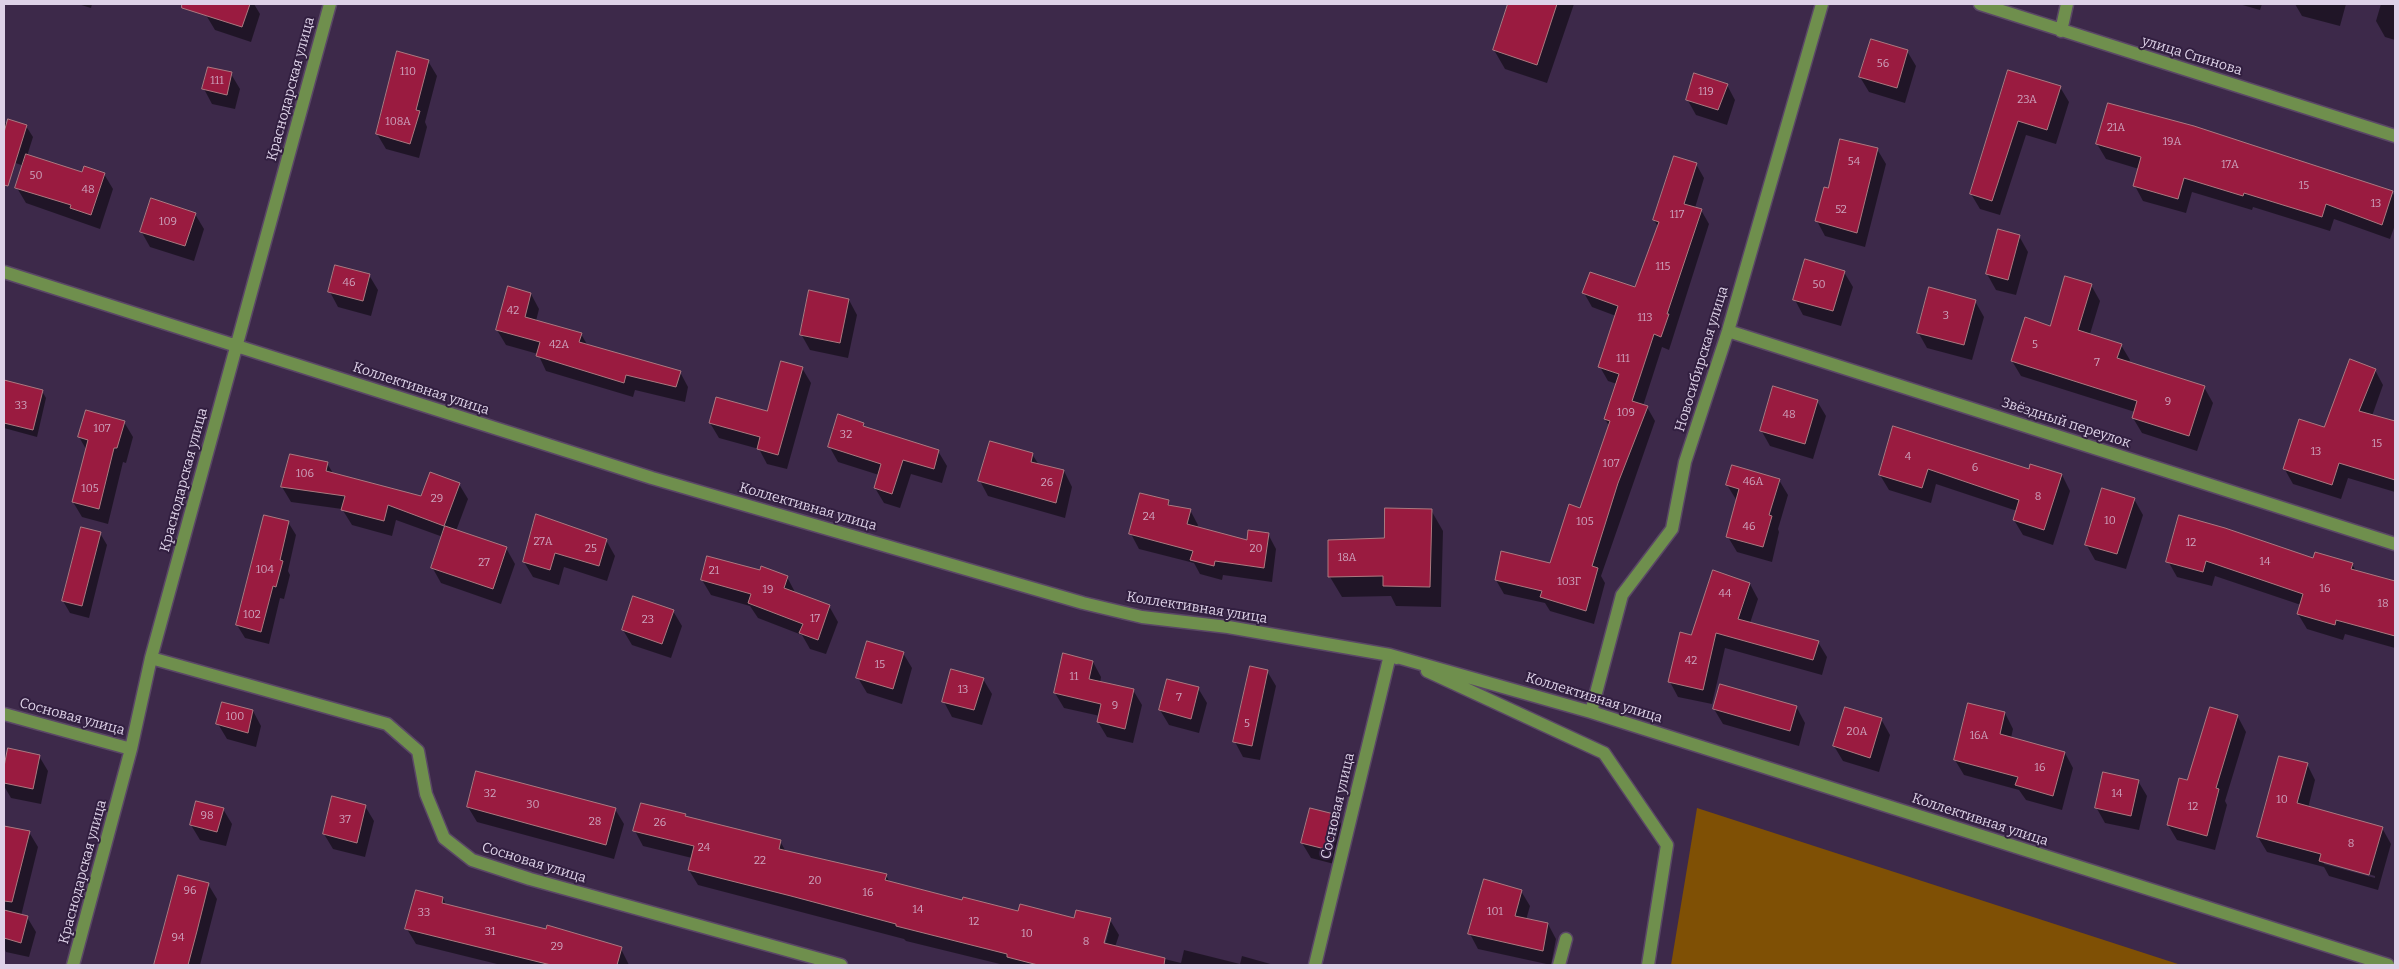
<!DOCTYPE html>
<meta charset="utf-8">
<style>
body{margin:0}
#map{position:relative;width:2399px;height:969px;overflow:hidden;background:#3d294a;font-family:Bitter,serif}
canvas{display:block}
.frame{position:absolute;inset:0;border:5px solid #ded2e8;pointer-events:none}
</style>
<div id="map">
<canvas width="2399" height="969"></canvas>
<div class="frame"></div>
</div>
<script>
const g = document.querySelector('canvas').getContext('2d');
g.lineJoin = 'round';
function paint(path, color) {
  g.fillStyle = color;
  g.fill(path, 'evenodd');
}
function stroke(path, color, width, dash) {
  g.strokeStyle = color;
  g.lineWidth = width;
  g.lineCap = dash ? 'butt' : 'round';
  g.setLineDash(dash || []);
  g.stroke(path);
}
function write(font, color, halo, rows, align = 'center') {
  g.font = font + ' Bitter,serif';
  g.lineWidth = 4;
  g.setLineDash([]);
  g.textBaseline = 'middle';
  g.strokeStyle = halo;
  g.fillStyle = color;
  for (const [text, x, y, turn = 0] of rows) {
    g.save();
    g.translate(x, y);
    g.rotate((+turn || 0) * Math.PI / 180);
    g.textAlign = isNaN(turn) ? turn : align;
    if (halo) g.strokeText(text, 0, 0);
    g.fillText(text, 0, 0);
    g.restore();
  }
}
const green = new Path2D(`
 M1697,808L2181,965H1671Z`);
const shadow = new Path2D(`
 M78,4H92L91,8Z
 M210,4H254L260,14L251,42L215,30L206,15Z
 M1510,4H1574L1547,83L1505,69L1494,50Z
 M2239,4H2262L2260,10Z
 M2295,4H2346L2340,26L2302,16Z
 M2381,4H2395V40L2385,37L2376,21Z
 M1907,51L1916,66L1905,103L1869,92L1860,77Z
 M428,61L437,76L425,122L427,127L419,158L386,149L377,134Z
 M2008,71L2060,87L2069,102L2056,144L2026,135L2000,215L1980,209L1971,194Z
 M231,74L240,89L235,109L212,104L204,89Z
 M1727,85L1735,100L1727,125L1696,115L1687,99Z
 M4,123L26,126L33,137L27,156L82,173L104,174L113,189L100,229L26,203L17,188L24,166L7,160L4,156Z
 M2194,127L2393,193L2395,197V225L2390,239L2334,219L2330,231L2253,207L2252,210L2192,192L2186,213L2143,201L2135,186L2139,169L2106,159L2097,144Z
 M1877,149L1886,164L1865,247L1825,236L1817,221L1829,189Z
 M1696,164L1704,178L1695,208L1701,210L1709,224L1669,350L1662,347L1643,406L1647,407L1655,421L1601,576L1605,583L1594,624L1550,611L1545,603L1504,594L1496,580L1551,564L1580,509L1609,426L1605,419L1617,384L1608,381L1600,367L1616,316L1592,307L1584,293L1636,288L1658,227L1654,220Z
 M195,214L204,229L194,261L150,247L141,231Z
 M2019,236L2028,252L2016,295L1996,290L1987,274Z
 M1844,272L1853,287L1841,326L1803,315L1795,300Z
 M369,275L378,290L371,316L338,307L330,292Z
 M2091,285L2100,301L2090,334L2121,345L2130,360L2129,363L2204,387L2213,403L2197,451L2142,433L2133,418L2135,412L2021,376L2012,361L2051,327Z
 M531,294L539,309L536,321L581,334L588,346L680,372L688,387L685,402L635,390L633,397L546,371L538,354L506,345L497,330Z
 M849,300L857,315L848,358L810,350L801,334Z
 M1975,301L1984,317L1972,360L1927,348L1918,332Z
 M802,368L811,383L787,469L767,464L759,449L719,438L710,423L768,413Z
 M2375,370L2383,385L2372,416L2395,423V492L2348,478L2341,499L2293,484L2284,468L2325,428Z
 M4,381L42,391L46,398L37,437L4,428Z
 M1817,401L1826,416L1813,459L1770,446L1761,430Z
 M124,422L133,437L126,463L123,462L108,524L82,517L73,502L86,449L79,437Z
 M863,424L865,428L938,451L947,466L942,483L911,474L900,508L884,503L875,488L879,475L838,462L829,446Z
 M1894,427L2030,470L2031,466L2062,475L2070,491L2053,545L2023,535L2014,520L2017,511L1936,484L1931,503L1889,490L1880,475Z
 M1032,454L1039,465L1064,471L1072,487L1065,518L988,496L980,481Z
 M327,463L334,475L422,497L459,484L468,499L456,531L506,548L515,564L501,604L441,583L432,567L443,537L396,520L392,536L352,525L342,509L291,502L282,487Z
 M1779,480L1788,495L1778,529L1779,532L1772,562L1737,552L1728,537L1737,501L1727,485Z
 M2134,499L2143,515L2126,569L2095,560L2086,544Z
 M1168,501L1171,507L1190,510L1198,525L1197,528L1248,541L1268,534L1276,549L1272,582L1223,575L1222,580L1200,574L1194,563L1139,549L1131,534Z
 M1431,510L1443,531L1441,607L1396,606L1391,596L1342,597L1330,577Z
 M537,516L606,540L615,556L607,581L564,567L559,585L533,577L524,562Z
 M288,522L296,535L288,571L290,575L284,599L280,598L269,644L245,638L237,625Z
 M100,533L107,545L89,618L70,613L63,601Z
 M2314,560L2352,564L2356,571L2395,582V648L2345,634L2343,640L2307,629L2298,614L2301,605L2215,576L2212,586L2177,577L2168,561Z
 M787,577L796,594L829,606L838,622L826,654L810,649L802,635L758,618L750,606L711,595L702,580Z
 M1750,584L1758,599L1750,623L1818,642L1827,657L1822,675L1725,648L1712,704L1678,697L1670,682L1691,636Z
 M673,611L682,626L671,658L632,645L623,630Z
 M903,653L912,668L902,704L867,693L858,678Z
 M1093,662L1101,677L1100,683L1133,690L1142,705L1133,743L1107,737L1098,722L1100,716L1064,708L1055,693Z
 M1267,671L1276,686L1260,760L1243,757L1235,742Z
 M983,679L992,694L982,725L952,717L944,702Z
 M1721,686L1797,708L1805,723L1799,746L1723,724L1714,709Z
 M1198,688L1207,703L1199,733L1169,725L1160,710Z
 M2211,708L2238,717L2246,732L2225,801L2227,805L2215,850L2177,840L2168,825L2188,782Z
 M253,711L261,726L256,747L227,739L218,724Z
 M2005,713L2013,729L2011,738L2065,753L2073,768L2062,810L2026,800L2019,790L1964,775L1955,760Z
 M1881,719L1890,735L1879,772L1843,761L1834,746Z
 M9,750L39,756L48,771L41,804L11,798L4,786Z
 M2307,764L2315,780L2308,808L2382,828L2391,844L2378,890L2329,876L2324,867L2267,852L2258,837ZM2324,861L2375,876V878L2324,864Z
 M2138,781L2147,796L2139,830L2105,823L2096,807Z
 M365,806L374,821L365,857L333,849L324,834Z
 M468,807L615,809L624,824L614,859L477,822Z
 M223,809L232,824L226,846L200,840L191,825Z
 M685,815L687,818L780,841L786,852L886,875L890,883L963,902L1075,920H1110L1119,935L1115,947L1181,963L1184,950L1240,964L1242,956L1274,965H1004L906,941L904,939L698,885L689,870L692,858L643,846L635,831ZM1106,930H1109L1104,949L1102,948Z
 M1337,817L1346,832L1338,865L1311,858L1302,843Z
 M4,827L29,832L38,847L21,916L27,917L36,932L29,957L6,952L4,947Z
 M179,876L208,884L217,899L200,965H156Z
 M1521,891L1530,906L1526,920L1548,924L1556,939L1551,965L1478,949L1470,934Z
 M443,898L446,905L621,949L629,965H501L416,944L407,929Z`);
const building = new Path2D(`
 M182,4H250L242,27L182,8Z
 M1508,4H1557L1537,65L1493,50Z
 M1871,39L1908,50L1897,88L1859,77Z
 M397,51L429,60L416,110L420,111L410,144L376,134Z
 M208,67L232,72L227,95L202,89Z
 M2008,70L2061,86L2047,130L2018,121L1992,201L1970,194Z
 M1694,73L1728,84L1718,110L1686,100Z
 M2108,103L2194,126L2393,191L2382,225L2326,204L2322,217L2244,193L2243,196L2184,178L2178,199L2133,186L2141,157L2096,144Z
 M8,119L27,125L8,186L4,185V133Z
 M1840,139L1878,148L1857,233L1815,221L1824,187L1828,188Z
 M26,154L82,172L84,166L105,173L91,215L70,208L71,205L15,188Z
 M1674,156L1697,163L1684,204L1702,209L1667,314H1669L1661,337L1654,334L1632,401L1648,406L1618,483L1592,566L1598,568L1586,611L1540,597L1542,591L1495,580L1501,551L1550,563L1569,504L1580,508L1610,421L1604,419L1619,374L1598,367L1618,306L1582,293L1590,272L1635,287L1659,222L1653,220Z
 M151,198L196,213L185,246L140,232Z
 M1998,229L2020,235L2008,280L1986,274Z
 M1805,259L1845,271L1833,311L1793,300Z
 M335,265L370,274L363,301L328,292Z
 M2065,276L2092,284L2078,330L2122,344L2117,358L2205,386L2189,436L2132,418L2137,401L2011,361L2025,317L2050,326Z
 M508,286L531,293L525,317L582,333L579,342L681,371L676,387L626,375L624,383L536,356L540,342L496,330Z
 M1929,287L1976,300L1964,345L1917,333Z
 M809,290L849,299L840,343L800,335Z
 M2350,359L2376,369L2359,411L2395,421V480L2339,463L2332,485L2283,469L2299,419L2324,427Z
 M781,361L803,367L778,455L757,449L760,437L709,423L716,397L767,411Z
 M4,380L43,390L33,430L4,423Z
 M1773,386L1818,400L1805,444L1760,431Z
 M86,410L125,421L117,448H114L99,509L72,502L88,440L78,437Z
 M838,414L864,423L863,426L939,450L934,469L903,460L892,494L874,488L881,464L828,447Z
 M1893,426L2029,469L2030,464L2062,474L2044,530L2013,520L2019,500L1928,469L1922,488L1879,475Z
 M990,441L1033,453L1031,462L1064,470L1056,503L978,481Z
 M290,454L328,462L326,471L421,496L430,472L460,483L444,526L388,505L384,521L341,510L345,496L281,487Z
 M1732,465L1780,479L1769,515L1772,516L1763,547L1726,537L1739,489L1726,485Z
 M2102,488L2135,498L2117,554L2085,545Z
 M1140,493L1169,500L1168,505L1191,509L1187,524L1247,540L1248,530L1269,533L1264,568L1215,561L1214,566L1190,560L1193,551L1129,534Z
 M1385,508L1432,509L1430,587L1383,586V576L1328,577V540L1384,538Z
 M536,514L607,539L599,566L555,553L550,570L523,562Z
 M264,515L289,521L280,560L283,561L276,587L273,586L261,632L236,625Z
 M2179,515L2225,528L2313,558L2315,552L2353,563L2351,569L2395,581V636L2336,620L2335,625L2297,614L2303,594L2206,561L2203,572L2166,562Z
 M445,526L507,547L493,589L431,568Z
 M81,527L101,532L82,606L62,601Z
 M707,556L760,570L761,566L788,576L784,588L830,605L818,640L799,633L803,624L748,603L751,594L701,580Z
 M1713,570L1750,583L1738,619L1819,641L1813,660L1716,633L1703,690L1668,682L1680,632L1691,635Z
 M633,596L674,610L662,644L622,630Z
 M867,641L904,652L893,689L856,678Z
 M1063,653L1093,661L1089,679L1134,689L1125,729L1097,722L1101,704L1054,693Z
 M1250,666L1268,670L1252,746L1233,742Z
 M951,669L984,678L974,710L942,702Z
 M1167,679L1199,687L1191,719L1159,710Z
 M1720,684L1797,706L1790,731L1713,709Z
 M222,702L253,710L248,733L216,724Z
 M1968,703L2005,712L2000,734L2065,752L2053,796L2015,785L2018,777L1954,760Z
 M1845,707L1882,718L1870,758L1833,746Z
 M2210,707L2238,715L2216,788L2219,789L2207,836L2167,825L2179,778L2187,780Z
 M8,748L40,755L33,789L4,783V767Z
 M2279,756L2308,763L2297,803L2383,827L2369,875L2319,861L2321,854L2257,837Z
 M476,771L616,808L606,845L467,807Z
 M2103,772L2139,780L2131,816L2095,808Z
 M332,796L366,805L357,843L323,834Z
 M196,801L224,808L217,832L190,825Z
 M641,803L686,814L685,816L781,840L779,849L887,874L885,880L962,900L963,897L1018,911L1020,904L1074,918L1076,910L1111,918L1104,943L1165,958L1164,965H1038L1007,957V954L896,926V924L791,896L688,870L694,846L633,831Z
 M1310,808L1338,815L1329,850L1301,843Z
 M4,826L30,831L12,902L4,901Z
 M178,875L209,883L197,931L188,965H154Z
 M1484,879L1522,890L1515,916L1548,923L1543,951L1468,934Z
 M416,890L443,897L442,903L546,929L547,925L622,947L617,965H551L405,929Z
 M4,910L28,916L21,943L4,938Z`);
const minor = new Path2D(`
 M1980,4L2395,136
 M2061,31L2067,4
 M4,272L652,478L1083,603L1142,617L1228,627L1390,655L1591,712L2388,965
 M1728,331L2395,544
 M151,658L387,724L418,751L426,794L444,838L472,860L530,879L841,965
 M1427,671L1604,753L1667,845L1648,965
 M1591,712L1622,595L1672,529L1685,462L1728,331L1822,4
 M4,714L131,749
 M73,965L131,749L151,658L330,4
 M1315,965L1390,655L1397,658
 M1559,965L1566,939`);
const numberNames = [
 ["56",1883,64],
 ["110",408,72],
 ["111",217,81],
 ["119",1706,92],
 ["23А",2027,100],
 ["108А",398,122],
 ["21А",2116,128],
 ["19А",2172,142],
 ["54",1854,162],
 ["17А",2230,165],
 ["50",36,176],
 ["15",2304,186],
 ["48",88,190],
 ["13",2376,204],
 ["52",1841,210],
 ["117",1677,215],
 ["109",168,222],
 ["115",1663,267],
 ["46",349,283],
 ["50",1819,285],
 ["42",513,311],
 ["3",1946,316],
 ["113",1645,318],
 ["42А",559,345],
 ["5",2035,345],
 ["111",1623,359],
 ["7",2097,363],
 ["9",2168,402],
 ["33",21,406],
 ["109",1626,413],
 ["48",1789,415],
 ["107",102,429],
 ["32",846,435],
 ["15",2377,444],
 ["13",2316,452],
 ["4",1908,457],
 ["107",1611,464],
 ["6",1975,468],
 ["106",305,474],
 ["46А",1753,482],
 ["26",1047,483],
 ["105",90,489],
 ["8",2038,497],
 ["29",437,499],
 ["24",1149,517],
 ["10",2110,521],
 ["105",1585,522],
 ["46",1749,527],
 ["27А",543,542],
 ["12",2191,543],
 ["25",591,549],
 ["20",1256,549],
 ["18А",1347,558],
 ["14",2265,562],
 ["27",484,563],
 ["104",265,570],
 ["21",714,571],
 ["103Г",1569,582],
 ["16",2325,589],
 ["19",768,590],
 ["44",1725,594],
 ["18",2383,604],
 ["102",252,615],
 ["17",815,619],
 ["23",648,620],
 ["42",1691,661],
 ["15",880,665],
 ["11",1074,677],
 ["13",963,690],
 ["7",1179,698],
 ["9",1115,706],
 ["100",235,717],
 ["5",1247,724],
 ["20А",1857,732],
 ["16А",1979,736],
 ["16",2040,768],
 ["32",490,794],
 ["14",2117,794],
 ["10",2282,800],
 ["30",533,805],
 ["12",2193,807],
 ["98",207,816],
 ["37",345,820],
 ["28",595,822],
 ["26",660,823],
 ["8",2351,844],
 ["24",704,848],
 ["22",760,861],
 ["20",815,881],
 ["96",190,891],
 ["16",868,893],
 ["14",918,910],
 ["101",1495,912],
 ["33",424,913],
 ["12",974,922],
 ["31",490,932],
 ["10",1027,934],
 ["94",178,938],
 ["8",1086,942],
 ["29",557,947]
];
const streetNames = [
 ["улица Спинова",2192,56,17],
 ["Краснодарская улица",291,89,-75],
 ["Новосибирская улица",1702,359,-73],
 ["Коллективная улица",421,389,18],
 ["Звёздный переулок",2066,423,18],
 ["Краснодарская улица",184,480,-75],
 ["Коллективная улица",808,507,16],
 ["Коллективная улица",1197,608,9],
 ["Коллективная улица",1594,698,17],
 ["Сосновая улица",72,717,15],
 ["Сосновая улица",1338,806,-77],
 ["Коллективная улица",1980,820,18],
 ["Сосновая улица",534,863,17],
 ["Краснодарская улица",83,872,-75]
];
paint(green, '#7f5005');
paint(shadow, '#0007');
paint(building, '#9a1b40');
stroke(building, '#ab7980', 1);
stroke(minor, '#5a4766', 15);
stroke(minor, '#6f8f4d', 12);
write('11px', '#cda4be', null, numberNames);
write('14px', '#ded2e8', '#321f40', streetNames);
</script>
